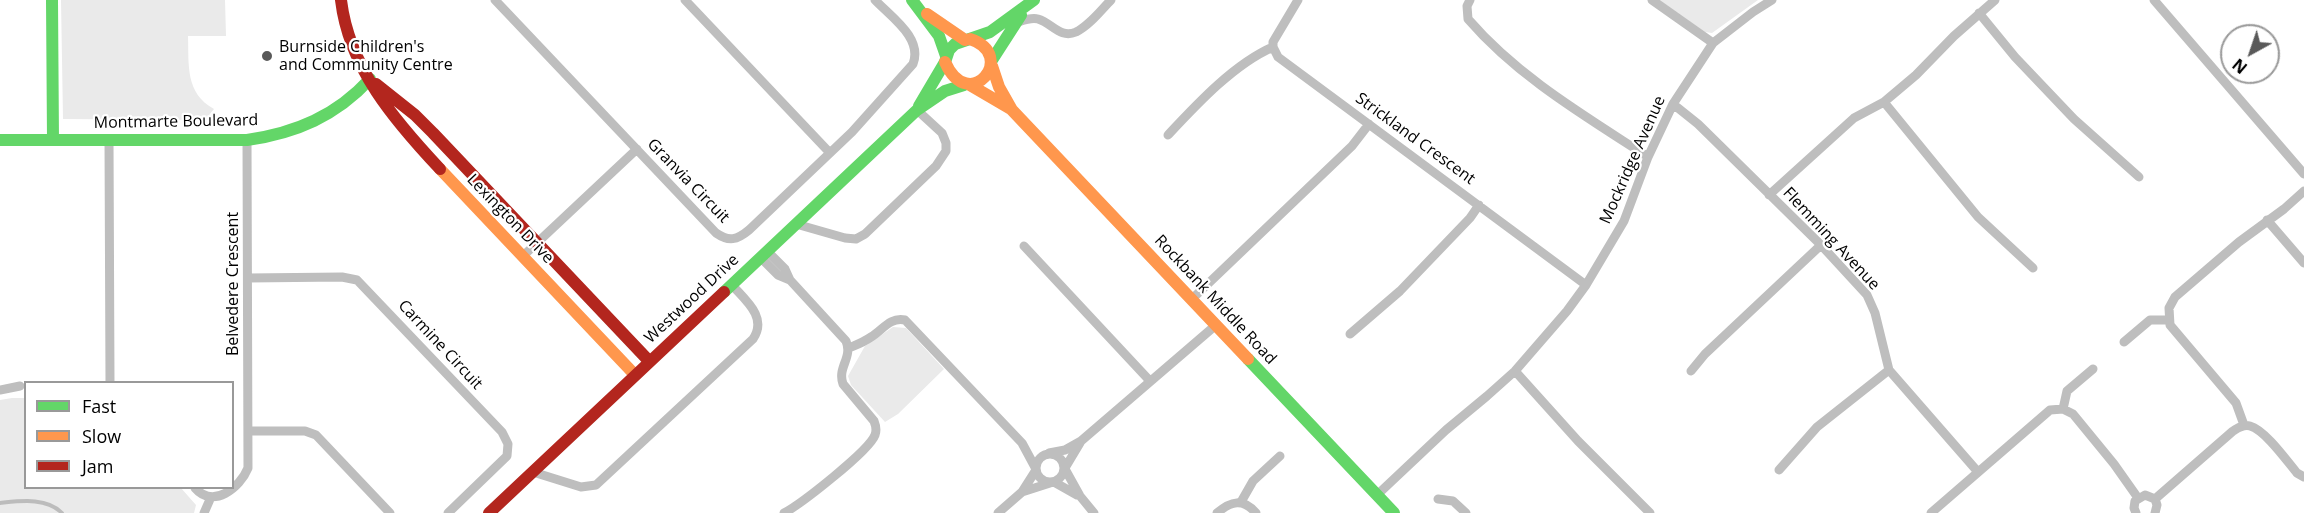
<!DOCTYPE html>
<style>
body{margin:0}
#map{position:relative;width:2304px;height:513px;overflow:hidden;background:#fff;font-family:"Open Sans",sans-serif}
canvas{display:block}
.legend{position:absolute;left:24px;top:381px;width:210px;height:108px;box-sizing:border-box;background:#fff;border:2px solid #999;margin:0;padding:8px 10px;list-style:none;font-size:18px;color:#000}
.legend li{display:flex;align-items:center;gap:12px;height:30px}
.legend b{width:30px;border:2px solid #999}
.north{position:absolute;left:2220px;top:24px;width:60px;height:60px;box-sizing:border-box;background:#fff;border:2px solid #999;border-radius:50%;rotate:220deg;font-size:16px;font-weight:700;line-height:24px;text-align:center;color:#000}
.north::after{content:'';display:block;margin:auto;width:21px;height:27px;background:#595959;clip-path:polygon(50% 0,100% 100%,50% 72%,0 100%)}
</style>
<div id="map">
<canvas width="2304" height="513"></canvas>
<ul class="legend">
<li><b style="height:8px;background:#63d668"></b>Fast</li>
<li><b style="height:8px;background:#ff974d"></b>Slow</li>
<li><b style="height:8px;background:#b3261e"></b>Jam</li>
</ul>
<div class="north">N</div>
</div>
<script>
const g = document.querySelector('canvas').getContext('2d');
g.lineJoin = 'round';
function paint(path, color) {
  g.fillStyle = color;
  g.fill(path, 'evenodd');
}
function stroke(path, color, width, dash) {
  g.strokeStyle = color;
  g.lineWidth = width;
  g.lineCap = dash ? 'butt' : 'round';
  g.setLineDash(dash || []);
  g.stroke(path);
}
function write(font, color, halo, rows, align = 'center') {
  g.font = font + ' "Open Sans",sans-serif';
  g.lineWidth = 4.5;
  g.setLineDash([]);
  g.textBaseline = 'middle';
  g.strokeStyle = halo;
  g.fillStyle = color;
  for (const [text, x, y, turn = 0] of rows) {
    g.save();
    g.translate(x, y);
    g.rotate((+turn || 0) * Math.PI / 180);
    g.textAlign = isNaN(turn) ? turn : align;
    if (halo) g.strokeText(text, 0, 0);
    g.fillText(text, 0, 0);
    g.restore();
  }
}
const green = new Path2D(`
 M61,0H225L226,36H188C189,65 185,93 214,109L205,120L63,119Z
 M1659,0H1758L1712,33L1705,32Z
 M893,327L906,328L944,369L898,414L885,422L851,385L848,376L865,346Z
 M12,398H25L26,488H181L196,505L194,513H0V400Z`);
const stream = new Path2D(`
 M0,503C20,501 47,497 62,513`);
const street = new Path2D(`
 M495,0L716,233C729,242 737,240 749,230L852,132L913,64C923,38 891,17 875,0
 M685,0L830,153
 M1298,0L1273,42V47L1278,57L1586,285
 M1470,0L1467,6L1468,19C1518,77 1585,116 1648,157
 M1652,0L1713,43
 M2154,0L2304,174
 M1979,13L2015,57L2074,119L2139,177
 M1015,23C1022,21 1030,17 1038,19C1052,23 1060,39 1076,32C1090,25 1101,10 1111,0
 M1884,102L1978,217L2033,268
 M1673,104L1698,124L1821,245L1867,295L1875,313L1889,370L1978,472
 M1168,135C1197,104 1234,64 1273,47
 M109,140L110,382
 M1769,195L1854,118L1884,102L1916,75L1954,36L1995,0
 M2267,220L2304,263
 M796,224L845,238L856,239L865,234L936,166L946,151V143L942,133L917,110
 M1024,246L1150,381
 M767,251L785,269L790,280L846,341C853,358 837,367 843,384L874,421C876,426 877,430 875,435C869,451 801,504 784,513
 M523,256L637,149
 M761,258L778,275L790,280
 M248,278L342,277L357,280L502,432L508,444L507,456L448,513
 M1192,299L1352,146L1369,124
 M1350,334L1400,291L1470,218L1479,205
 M2124,342L2150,320H2168
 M849,348C856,345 864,342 871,337C883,330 889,317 905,320L1022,443L1036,469
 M1515,371L1578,441L1650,513
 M1691,371L1705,354L1821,245
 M0,390L20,386
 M2063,409L2067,391L2093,369
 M2244,425L2236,403L2170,325L2169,308L2175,297L2239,242L2284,209L2304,191
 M248,431H305L316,435L390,513
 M1049,453L1065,450L1081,441L1216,325
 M1036 468a14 14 0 1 1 28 0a14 14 0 1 1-28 0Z
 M1065,468L1080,443
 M1065,469L1080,496L1094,513
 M1779,470L1817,427L1889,370
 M533,472L581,487L596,485L753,339C768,317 745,300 731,284
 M1054,482L1077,495
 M195,488C213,509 240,488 248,468L247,140
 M1022,492L1050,483
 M1377,495L1446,430L1487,396L1515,371L1567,311L1586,285L1624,221L1648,157L1673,104L1713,43L1753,12L1772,0
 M1438,499L1453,501L1466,513
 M2155,499L2233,431C2238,428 2243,424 2250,426C2265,430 2287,461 2297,473L2304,477
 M1241,502L1253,481L1280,456
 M204,513L211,497
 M998,513L1022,492L1036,470
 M1217,513C1231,501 1243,498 1256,513
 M1931,513L2050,410L2063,409L2073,414L2114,464L2138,498
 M2136,513L2134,508L2135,501L2145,495L2155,499L2157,505L2155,513`);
const fast = new Path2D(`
 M52,0L53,140
 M912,0L939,36L946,56
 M992,60L1021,15
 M919,106L945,62L949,50L955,44L990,32L1034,0
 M0,140H247C296,133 336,116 370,79
 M724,292L917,110L945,91L964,85
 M1248,359L1394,513`);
const slow = new Path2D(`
 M927,14L965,40
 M945,62C969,116 1019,55 970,39
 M992,66L999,87L1012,110L1248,359
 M970,85L1011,109
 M440,169L635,375`);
const jam = new Path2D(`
 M341,0C349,68 395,121 440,169
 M376,84L415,115L433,133L649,361
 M489,513L724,292`);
const markers = [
 [267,56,6,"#595959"]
];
const poiNames = [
 ["Burnside Children's",279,47],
 ["and Community Centre",279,65]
];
const streetNames = [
 ["Montmarte Boulevard",176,122,-1],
 ["Strickland Crescent",1415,139,36],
 ["Mockridge Avenue",1633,160,-66],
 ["Granvia Circuit",688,181,46],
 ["Lexington Drive",510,219,46],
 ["Flemming Avenue",1831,239,47],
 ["Belvedere Crescent",233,284,-90],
 ["Westwood Drive",692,299,-43],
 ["Rockbank Middle Road",1215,300,47],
 ["Carmine Circuit",440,345,47]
];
paint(green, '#eaeaea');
stroke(stream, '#bcbcbc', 4);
stroke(street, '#bebebe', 9);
stroke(fast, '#63d668', 12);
stroke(slow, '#ff974d', 12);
stroke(jam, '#b3261e', 12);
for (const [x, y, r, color] of markers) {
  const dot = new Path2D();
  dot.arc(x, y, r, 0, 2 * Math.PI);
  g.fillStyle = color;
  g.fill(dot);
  stroke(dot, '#fff', 2);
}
write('16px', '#000', '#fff', poiNames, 'left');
write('16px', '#000', '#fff', streetNames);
</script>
